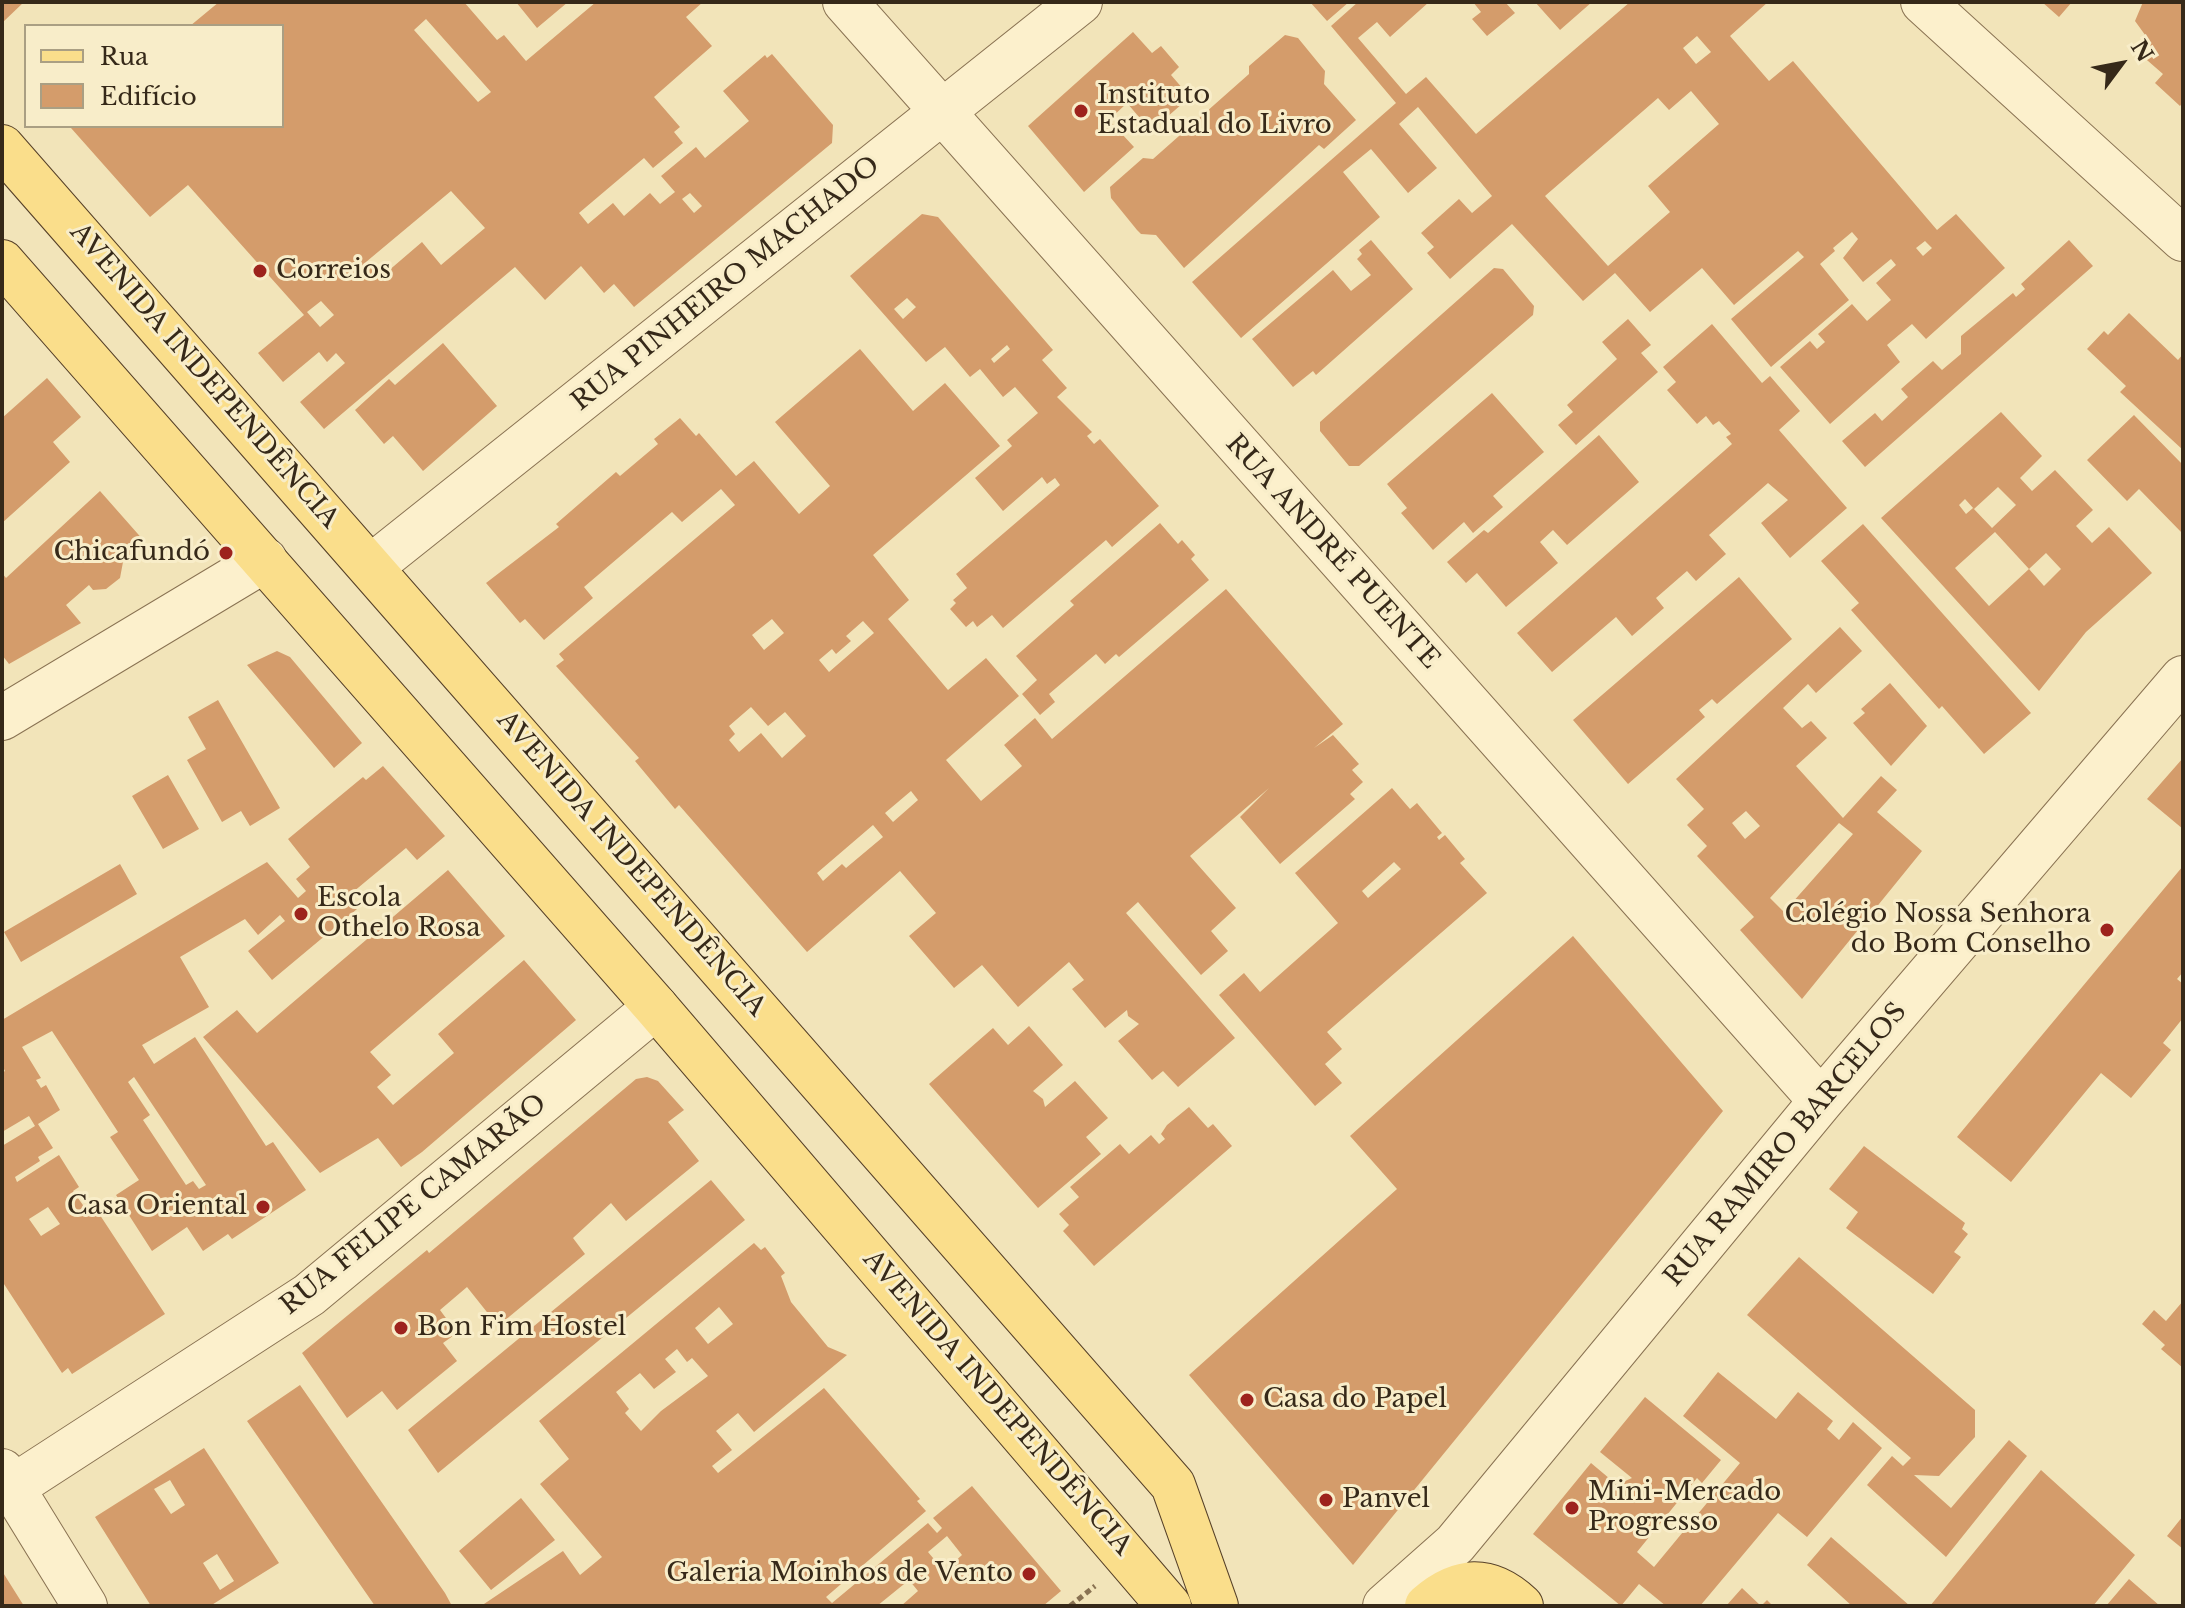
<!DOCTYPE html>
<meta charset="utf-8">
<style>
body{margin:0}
#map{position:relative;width:2185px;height:1608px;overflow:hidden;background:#f2e4b9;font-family:"Libre Baskerville",serif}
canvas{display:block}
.frame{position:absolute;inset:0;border:4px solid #362919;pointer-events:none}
.legend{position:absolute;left:24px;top:24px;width:260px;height:104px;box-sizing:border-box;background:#f8edc9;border:2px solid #aa9f83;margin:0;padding:10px 14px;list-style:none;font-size:24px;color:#362919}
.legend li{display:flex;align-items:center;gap:16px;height:40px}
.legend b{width:40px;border:2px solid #aa9f83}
.north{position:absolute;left:2081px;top:24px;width:80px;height:80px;-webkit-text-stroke:6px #f8edc9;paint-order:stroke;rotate:58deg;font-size:22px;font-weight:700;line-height:32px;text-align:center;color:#362919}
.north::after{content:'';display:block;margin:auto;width:28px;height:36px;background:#362919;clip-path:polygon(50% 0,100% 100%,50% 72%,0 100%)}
</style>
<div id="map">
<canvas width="2185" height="1608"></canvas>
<div class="frame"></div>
<ul class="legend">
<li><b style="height:10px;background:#fade8b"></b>Rua</li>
<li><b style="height:22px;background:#d49c6b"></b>Edifício</li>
</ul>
<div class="north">N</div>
</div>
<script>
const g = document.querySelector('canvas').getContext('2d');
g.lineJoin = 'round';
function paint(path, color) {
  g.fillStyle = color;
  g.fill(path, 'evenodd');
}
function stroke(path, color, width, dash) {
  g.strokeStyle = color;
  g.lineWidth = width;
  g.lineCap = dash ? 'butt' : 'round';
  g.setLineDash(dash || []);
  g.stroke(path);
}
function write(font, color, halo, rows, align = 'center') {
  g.font = font + ' "Libre Baskerville",serif';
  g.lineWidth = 6;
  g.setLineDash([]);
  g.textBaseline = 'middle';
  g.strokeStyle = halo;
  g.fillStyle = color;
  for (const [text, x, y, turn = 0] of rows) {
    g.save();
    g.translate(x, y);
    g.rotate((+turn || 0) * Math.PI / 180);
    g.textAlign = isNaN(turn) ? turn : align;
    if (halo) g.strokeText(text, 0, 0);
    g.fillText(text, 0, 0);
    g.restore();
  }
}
const building = new Path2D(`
 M2,2H24L2,23Z
 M219,2H464L497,40L504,35L526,61L596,2H703L686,17L712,46L654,97L680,127L674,132L683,143L653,168L644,158L579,213L588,224L613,203L624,216L650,193L660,204L675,192L661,176L696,147L705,158L749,121L723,91L765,55L767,58L772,54L833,125L832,143L634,307L614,284L604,293L581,266L545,300L515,267L324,429L300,402L345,363L336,353L327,362L319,352L283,382L258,353L304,315L188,185L150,217L71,128L282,126V26H190ZM426,19L491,92L478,102L414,30ZM451,191L485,228L441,265L422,242L380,278L366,262ZM690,193L702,206L694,213L682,199ZM321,301L334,315L320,327L307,312Z
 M516,2H568L537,28Z
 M1310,2H1349L1327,21Z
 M1358,2H1429L1390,37L1377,22L1358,38L1406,94L1426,77L1476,134L1630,2H1768L1730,36L1769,81L1793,61L1937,230L1956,214L2005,268L1926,339L1912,324L1887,345L1900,362L1830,424L1780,367L1810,341L1817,349L1825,342L1818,334L1852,304L1867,321L1891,300L1876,283L1896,265L1891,259L1863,282L1843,258L1858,239L1852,232L1833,248L1835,251L1820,264L1849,300L1771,367L1731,319L1804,257L1798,251L1734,305L1702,268L1650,312L1615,273L1583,301L1512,224L1450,279L1427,253L1434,247L1421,233L1459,199L1472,213L1492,196L1418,107L1399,124L1437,168L1408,193L1371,149L1343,172L1380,217L1241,338L1192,282L1396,103L1331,26ZM1697,36L1711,52L1696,64L1683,48ZM1691,91L1719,124L1648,186L1670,212L1608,266L1545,196L1658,98L1669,110ZM1925,241L1932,248L1923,256L1916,248Z
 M1473,2H1505L1515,13L1487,36L1472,19L1481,12Z
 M1535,2H1592L1560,30Z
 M2042,2H2072L2059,17Z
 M2143,2H2183V102L2180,106L2155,83L2163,74L2140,54L2148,39L2135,21Z
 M1133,32L1152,53L1161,46L1179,67L1171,75L1190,97L1151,131L1127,103L1109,120L1134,147L1084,192L1028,126Z
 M1285,35L1298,38L1325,71L1324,84L1356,120L1324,149L1319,145L1184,268L1156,235L1141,234L1137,230L1111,198L1110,187L1143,158L1153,159L1249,74V66Z
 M922,214L938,217L1053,350L1042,360L1067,388L1057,397L1092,432L1087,436L1094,444L1100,439L1159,506L1112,547L1106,540L1003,628L992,615L977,627L973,621L966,627L950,609L956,603L953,600L967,588L956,574L1060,485L1055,478L1047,484L1042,477L1003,511L975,478L1012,446L1007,440L1038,413L1015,387L1003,397L980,369L970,377L945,347L926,362L850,276ZM907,298L916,307L903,319L894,309ZM1007,345L1010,349L994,363L991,359Z
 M1371,240L1413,289L1316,375L1313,371L1293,387L1252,339L1333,270L1351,291L1371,275L1357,259L1362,254L1359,250Z
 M2069,240L2093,266L1865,467L1842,441L1875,413L1882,421L1908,397L1901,389L1933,361L1942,370L1961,354V336L2013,293L2016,297L2025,289L2021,284Z
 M1494,268L1503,269L1534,306L1533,315L1359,466H1349L1320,431V422Z
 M2129,313L2178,360L2183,354V450L2120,392L2126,386L2087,349L2104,331L2108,335Z
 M1628,319L1651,345L1641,353L1658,372L1576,445L1558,425L1573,412L1567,405L1617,359L1602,342Z
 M1712,324L1762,383L1770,376L1800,411L1779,430L1847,508L1790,558L1761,523L1788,500L1768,483L1709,535L1726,554L1696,581L1687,571L1656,598L1664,608L1632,636L1616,617L1552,672L1517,633L1732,444L1726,437L1731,434L1719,421L1713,425L1706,416L1697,424L1667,390L1676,382L1663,367Z
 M443,343L497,406L423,471L393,436L384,444L355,410L389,379L395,385Z
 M860,349L913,411L945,383L1000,446L873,555L909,600L888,619L948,690L986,658L1019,696L946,760L981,801L1022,766L1004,745L1035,718L1052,739L1226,589L1343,724L1314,748L1333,735L1359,764L1352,770L1363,782L1350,794L1355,799L1280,864L1240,817L1269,788L1190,856L1236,908L1211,931L1228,951L1201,975L1138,902L1126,913L1235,1038L1178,1087L1163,1071L1152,1080L1118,1041L1139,1024L1128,1016L1127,1010L1105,1028L1072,989L1084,980L1069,962L1018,1007L982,965L954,988L909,936L936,913L900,871L807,952L679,805L675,809L635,761L639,758L556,666L564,660L559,654L735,505L721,489L682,522L672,512L584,587L593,598L544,640L525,619L520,623L486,583L559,527L556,524L616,472L620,476L658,444L654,439L680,418L696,436L699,433L736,476L754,461L799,514L830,486L775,422ZM772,619L784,633L764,650L752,635ZM863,621L874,633L829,672L819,660L832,649L836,654L851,641L846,636ZM751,707L768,726L785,712L806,736L782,758L761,733L739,752L729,740L735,734L729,726ZM911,791L918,800L893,822L885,813ZM873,825L883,837L846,868L842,864L823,881L817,873Z
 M47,378L81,417L53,442L70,462L2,523V418Z
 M1492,393L1544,452L1493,496L1503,507L1473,533L1464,522L1433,550L1401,513L1407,508L1387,484Z
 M2001,412L2042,456L2020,478L2032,491L2055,470L2093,510L2076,526L2092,543L2109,527L2152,573L2086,632L2039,691L1881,518ZM1998,487L2016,505L1992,528L1973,508L1966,514L1959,505L1965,499L1974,509ZM1995,532L2029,569L1989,606L1955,568ZM2046,553L2061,569L2044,586L2029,569Z
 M2134,415L2183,465V534L2139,489L2127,501L2087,460Z
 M1599,435L1639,482L1567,545L1553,530L1540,542L1558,563L1506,607L1477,573L1466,583L1447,562L1484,530L1488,533Z
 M100,491L145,542L123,562L120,578L106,589L93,590L89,585L66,605L81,623L9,664L2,655V573L6,578Z
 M1160,523L1178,544L1182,540L1195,555L1191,559L1209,580L1119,657L1116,654L1105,664L1096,654L1049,694L1055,702L1040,715L1022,694L1037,680L1016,656L1074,605L1070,601Z
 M1863,524L2031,713L1984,754L1942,706L1939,709L1851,610L1859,603L1821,561Z
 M1739,577L1792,639L1717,704L1712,699L1699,710L1705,717L1628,784L1573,720Z
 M1840,627L1862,651L1816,693L1808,684L1783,708L1802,728L1811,721L1827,738L1796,766L1843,818L1881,776L1897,790L1877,812L1922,851L1802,999L1740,930L1754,917L1697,856L1707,846L1687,825L1704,809L1676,779ZM1746,811L1760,826L1745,839L1732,823ZM1839,823L1853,834L1784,912L1770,898Z
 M277,651L290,657L362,743L334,768L247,665Z
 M1890,683L1927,726L1891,766L1853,723L1865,713L1861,709Z
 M218,700L280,808L250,826L241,811L222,822L187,760L206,749L188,717Z
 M2183,758V829L2147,799Z
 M383,766L445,836L417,860L406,848L347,897L357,909L272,980L248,951L285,921L280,915L258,935L245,919L180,957L209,1007L142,1045L154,1064L195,1037L266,1146L273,1142L306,1190L232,1239L228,1234L203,1251L187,1227L152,1251L116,1195L139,1180L110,1137L118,1132L52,1031L22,1047L41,1078L36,1080L41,1088L46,1085L60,1110L38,1124L53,1148L38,1157L40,1161L15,1177L17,1182L59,1155L79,1187L73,1191L85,1208L92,1203L165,1314L72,1374L68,1368L62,1373L2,1281V1146L35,1126L29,1116L2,1132V1073L5,1071L2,1065V1020L267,862L298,898L306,891L296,879L310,867L288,839L363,777L366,780ZM134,1077L206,1185L199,1189L193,1181L186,1185L143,1120L150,1115L128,1082ZM48,1207L60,1224L41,1236L29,1219Z
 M168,775L199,829L163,849L132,796Z
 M1392,788L1410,809L1417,803L1442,833L1437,837L1439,840L1445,835L1465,859L1460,863L1487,893L1327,1032L1342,1049L1325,1064L1342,1083L1315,1106L1219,995L1244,973L1260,992L1338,923L1295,873ZM1394,862L1401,869L1368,898L1362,891Z
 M120,864L137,894L21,962L4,932Z
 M2183,866V972L2177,979L2183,984V1018L2163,1043L2171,1050L2131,1098L2101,1073L2011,1182L1957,1137Z
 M448,870L505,936L370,1052L391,1075L377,1087L393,1105L454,1053L438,1034L524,960L576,1020L422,1152L401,1167L378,1138L320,1173L203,1037L237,1010L257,1033Z
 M1573,936L1723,1111L1353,1565L1189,1375L1397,1189L1350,1136Z
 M1029,1026L1063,1065L1033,1091L1043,1099L1045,1107L1075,1081L1108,1118L1086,1137L1101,1154L1038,1208L929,1084L993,1028L1008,1045Z
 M647,1077L658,1081L684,1110L668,1122L699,1161L626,1221L611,1203L573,1238L585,1254L498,1326L467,1287L440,1310L457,1333L443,1343L457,1361L397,1410L382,1391L347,1418L302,1353L427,1250L429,1253L636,1079Z
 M1189,1107L1208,1128L1213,1124L1232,1146L1094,1266L1063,1231L1069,1225L1059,1214L1079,1197L1070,1187L1120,1144L1129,1154L1151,1135L1159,1144L1165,1139L1161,1134L1167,1125Z
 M1864,1146L1965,1223L1962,1229L1968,1234L1954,1252L1961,1257L1933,1294L1846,1228L1858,1212L1829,1189Z
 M711,1180L745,1220L438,1473L408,1430Z
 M754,1243L761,1250L765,1247L785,1273L781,1276L791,1302L828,1347L847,1355L754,1432L738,1413L716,1431L732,1450L712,1466L718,1473L824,1388L920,1499L917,1501L926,1511L826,1597L832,1603L928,1523L937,1533L942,1528L933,1518L972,1486L1061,1591L1043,1606H901L918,1591L909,1580L877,1606H481L563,1551L580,1575L602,1557L540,1484L569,1459L539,1421ZM719,1307L733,1324L708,1344L695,1328ZM677,1349L687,1362L692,1358L708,1376L661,1411L641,1431L625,1413L629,1409L616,1392L640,1373L654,1389L676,1372L665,1359ZM947,1536L962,1555L944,1571L928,1552Z
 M1799,1257L1975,1410V1437L1939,1476L1914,1475L1951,1508L2009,1440L2027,1456L1946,1557L1867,1485L1892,1456L1903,1466L1911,1458L1747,1315Z
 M2183,1301V1368L2161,1349L2165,1345L2142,1324L2154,1310L2166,1321Z
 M1718,1372L1776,1419L1798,1392L1833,1421L1827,1429L1839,1440L1853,1422L1882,1448L1807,1537L1778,1513L1700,1606H1666L1639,1584L1621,1606L1533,1534L1591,1463L1622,1489L1623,1482L1632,1478L1600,1452L1645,1397L1721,1460L1702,1483L1697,1478L1637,1552L1654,1567L1740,1463L1683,1416Z
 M300,1385L445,1593L452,1606H375L247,1421Z
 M204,1448L279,1563L210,1606H151L95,1517ZM170,1480L185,1505L171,1514L154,1489ZM217,1554L234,1581L220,1590L203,1563Z
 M2041,1470L2135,1555L2093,1606H1930Z
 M521,1498L555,1540L491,1590L459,1551Z
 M2183,1516V1549L2167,1536Z
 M1831,1537L1910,1606H1852L1807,1565Z
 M2,1571L24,1606H2Z
 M2129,1579L2160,1606H2106Z
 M1742,1588L1761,1606L1767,1600L1773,1606H1726Z`);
const path = new Path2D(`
 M1070,1606L1095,1586`);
const minor = new Path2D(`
 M845,2L1821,1101
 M1923,2L2183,239
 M372,566L1080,2
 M2,718L265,560
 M2,1471L85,1606
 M2,1494L309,1295L656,1007
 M1385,1606L1455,1544L1821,1101L2183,678`);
const major = new Path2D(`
 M2,147L1173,1485L1216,1606
 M2,262L656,1007L1169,1606
 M1427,1606C1459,1578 1489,1576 1521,1606`);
const markers = [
 [1081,111,8,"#9d231d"],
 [260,271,8,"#9d231d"],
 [226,553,8,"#9d231d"],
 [301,914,8,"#9d231d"],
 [2107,930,8,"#9d231d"],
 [263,1207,8,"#9d231d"],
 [401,1328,8,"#9d231d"],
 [1247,1400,8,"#9d231d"],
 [1326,1500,8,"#9d231d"],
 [1572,1508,8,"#9d231d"],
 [1029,1574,8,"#9d231d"]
];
const poiNames = [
 ["Instituto",1097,96],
 ["Estadual do Livro",1097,126],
 ["Correios",276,271],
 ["Chicafundó",210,553,"right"],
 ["Escola",317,899],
 ["Othelo Rosa",317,929],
 ["Colégio Nossa Senhora",2091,915,"right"],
 ["do Bom Conselho",2091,945,"right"],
 ["Casa Oriental",247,1207,"right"],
 ["Bon Fim Hostel",417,1328],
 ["Casa do Papel",1263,1400],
 ["Mini-Mercado",1588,1493],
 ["Progresso",1588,1523],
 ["Panvel",1342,1500],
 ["Galeria Moinhos de Vento",1013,1574,"right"]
];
const streetNames = [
 ["RUA PINHEIRO MACHADO",726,284,-39],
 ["AVENIDA INDEPENDÊNCIA",204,376,49],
 ["RUA ANDRÉ PUENTE",1332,552,48],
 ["AVENIDA INDEPENDÊNCIA",631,864,49],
 ["RUA RAMIRO BARCELOS",1786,1145,-50],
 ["RUA FELIPE CAMARÃO",414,1205,-39],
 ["AVENIDA INDEPENDÊNCIA",997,1403,49]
];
paint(building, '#d49c6b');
stroke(minor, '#897252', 46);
stroke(major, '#564028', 46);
stroke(path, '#897252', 5, [6, 4]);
stroke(minor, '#fcf0cc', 44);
stroke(major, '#fade8b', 44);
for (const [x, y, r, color] of markers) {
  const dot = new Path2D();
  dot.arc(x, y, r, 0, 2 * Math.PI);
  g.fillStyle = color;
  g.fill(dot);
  stroke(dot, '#f8edc9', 3);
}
write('26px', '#362919', '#f8edc9', poiNames, 'left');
write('26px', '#362919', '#f8edc9', streetNames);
</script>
